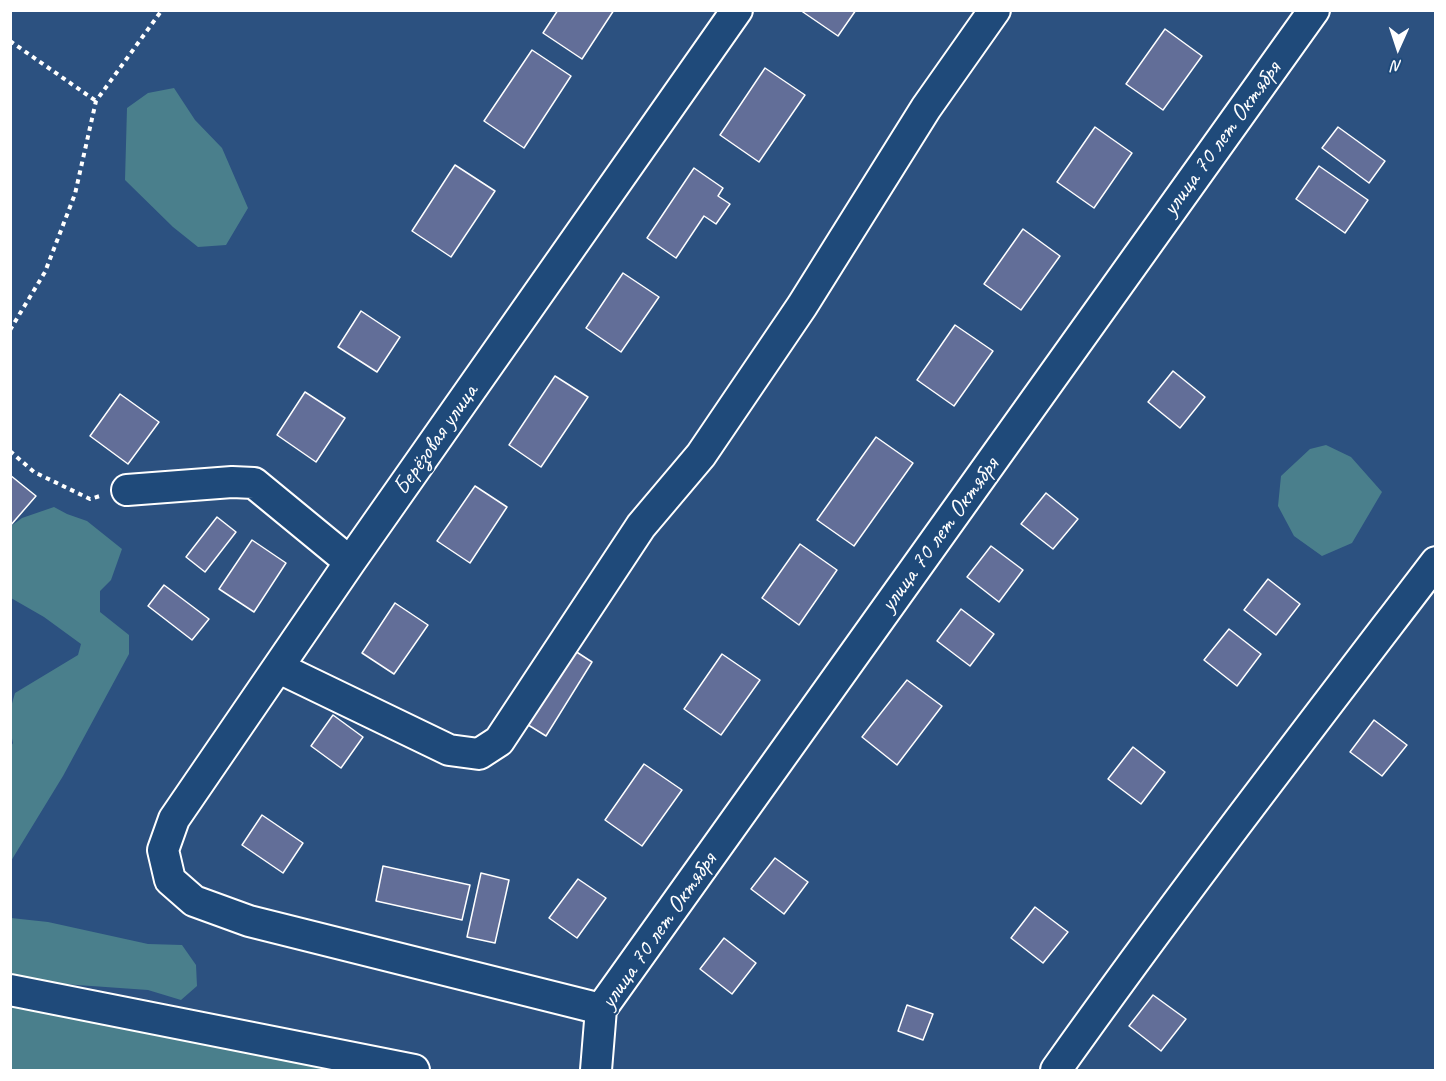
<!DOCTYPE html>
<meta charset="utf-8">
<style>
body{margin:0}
#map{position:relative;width:1446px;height:1081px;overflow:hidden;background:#2c5180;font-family:Caveat,sans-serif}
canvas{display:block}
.frame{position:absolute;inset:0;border:12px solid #fff;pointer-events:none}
.north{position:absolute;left:1368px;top:18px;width:60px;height:60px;-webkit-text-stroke:4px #1f4a7a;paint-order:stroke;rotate:183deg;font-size:16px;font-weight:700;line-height:24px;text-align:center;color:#fff}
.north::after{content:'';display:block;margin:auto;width:21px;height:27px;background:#fff;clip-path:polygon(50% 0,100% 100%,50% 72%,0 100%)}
</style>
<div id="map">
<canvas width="1446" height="1081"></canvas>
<div class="frame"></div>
<div class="north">N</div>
</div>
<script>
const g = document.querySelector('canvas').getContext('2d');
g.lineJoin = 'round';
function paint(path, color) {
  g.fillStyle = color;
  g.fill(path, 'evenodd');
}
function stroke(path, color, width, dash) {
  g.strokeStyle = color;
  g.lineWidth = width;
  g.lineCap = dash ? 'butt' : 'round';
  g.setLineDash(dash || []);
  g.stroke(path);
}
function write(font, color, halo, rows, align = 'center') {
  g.font = font + ' Caveat,sans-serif';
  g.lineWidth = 4.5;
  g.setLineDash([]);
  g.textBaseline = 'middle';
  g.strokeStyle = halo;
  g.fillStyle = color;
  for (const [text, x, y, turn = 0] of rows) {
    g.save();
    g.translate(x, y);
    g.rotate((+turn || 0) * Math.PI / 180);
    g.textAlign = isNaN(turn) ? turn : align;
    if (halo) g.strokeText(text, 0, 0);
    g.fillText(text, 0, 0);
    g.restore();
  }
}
const green = new Path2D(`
 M174,88L195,120L222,148L248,208L226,245L198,247L173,227L125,180L127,108L148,93Z
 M1326,445L1351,457L1382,492L1352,543L1322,556L1294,536L1278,506L1281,476L1310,449Z
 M54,507L67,514L87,521L122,549L111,580L100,591V612L129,635V654L63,776L11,861L10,748L13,743L11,734V707L15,693L78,655L81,644L44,617L11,598V526L22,518Z
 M11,918L48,922L148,944L182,945L196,965L197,986L181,1000L148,990L49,983L11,973Z
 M10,1002L346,1070H11Z`);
const building = new Path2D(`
 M558,10H614L582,59L543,33Z
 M800,10H856L838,36Z
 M1165,29L1202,56L1163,110L1126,84Z
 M532,50L571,76L524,148L484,121Z
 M765,68L805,95L759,162L720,135Z
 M1095,127L1132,153L1094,208L1057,182Z
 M1338,127L1385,161L1369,183L1322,148Z
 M455,165L495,191L451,257L412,231Z
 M1319,166L1368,200L1345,233L1296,199Z
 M694,168L723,188L718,196L730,204L716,224L704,216L676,258L647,238Z
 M1023,229L1060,256L1021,310L984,284Z
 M623,273L659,297L621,352L586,328Z
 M361,311L400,337L377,372L338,347Z
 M955,325L993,351L954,406L917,380Z
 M1173,371L1205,397L1180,428L1148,402Z
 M555,376L588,397L541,467L509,445Z
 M305,392L345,418L316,462L277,435Z
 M120,394L159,422L128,464L90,436Z
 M876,437L913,463L854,546L817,520Z
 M10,475L36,496L10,526Z
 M475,486L507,507L470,563L437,541Z
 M1046,493L1078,519L1053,549L1021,524Z
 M217,517L236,532L205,572L186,557Z
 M252,540L286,563L254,612L219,589Z
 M800,544L837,570L799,625L762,598Z
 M991,546L1023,570L999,602L967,577Z
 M1268,579L1300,604L1276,635L1244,610Z
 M164,585L209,619L192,640L148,606Z
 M395,603L428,625L394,674L362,653Z
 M961,609L994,634L970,666L937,641Z
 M1229,629L1261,654L1237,686L1204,660Z
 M572,649L592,662L546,736L525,723Z
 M722,654L760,680L721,735L684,709Z
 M907,680L942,706L897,765L862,737Z
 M333,715L363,737L341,768L311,746Z
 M1374,720L1407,745L1382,776L1350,752Z
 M1133,747L1165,772L1141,804L1108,779Z
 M644,764L682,790L642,846L605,820Z
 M262,815L303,843L283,873L242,845Z
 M775,858L808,882L784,914L751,889Z
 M383,866L470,885L462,920L376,901Z
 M481,873L509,880L495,943L467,937Z
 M578,879L606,898L577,938L549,918Z
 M1035,907L1068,932L1043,963L1011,938Z
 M724,938L756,963L732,994L700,969Z
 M1153,995L1186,1019L1161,1051L1129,1026Z
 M907,1005L933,1014L923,1040L898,1031Z`);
const path = new Path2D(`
 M10,41L96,101
 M10,330L45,272L75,194L96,101L162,10
 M10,451L34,472L90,499L100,496`);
const minor = new Path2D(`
 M127,490L232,482L254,483L350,562
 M279,668L449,750L479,754L499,741L641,526L701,455L802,306L926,108L995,10
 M10,990L414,1070
 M601,1009L249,921L194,901L170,880L163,850L174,819L350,562L737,10
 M596,1070L601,1009L1314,10
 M1056,1070C1178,898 1307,731 1436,562`);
const streetNames = [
 ["улица 70 лет Октября",1222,139,-54],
 ["Берёзовая улица",436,440,-55],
 ["улица 70 лет Октября",940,535,-54],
 ["улица 70 лет Октября",659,931,-55]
];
paint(green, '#4a7f8c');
paint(building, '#626e98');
stroke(building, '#fff', 1.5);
stroke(minor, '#fff', 34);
stroke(path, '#fff', 4, [4.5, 4.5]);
stroke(minor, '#1f4a7a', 30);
write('24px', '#fff', '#1f4a7a', streetNames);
</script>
